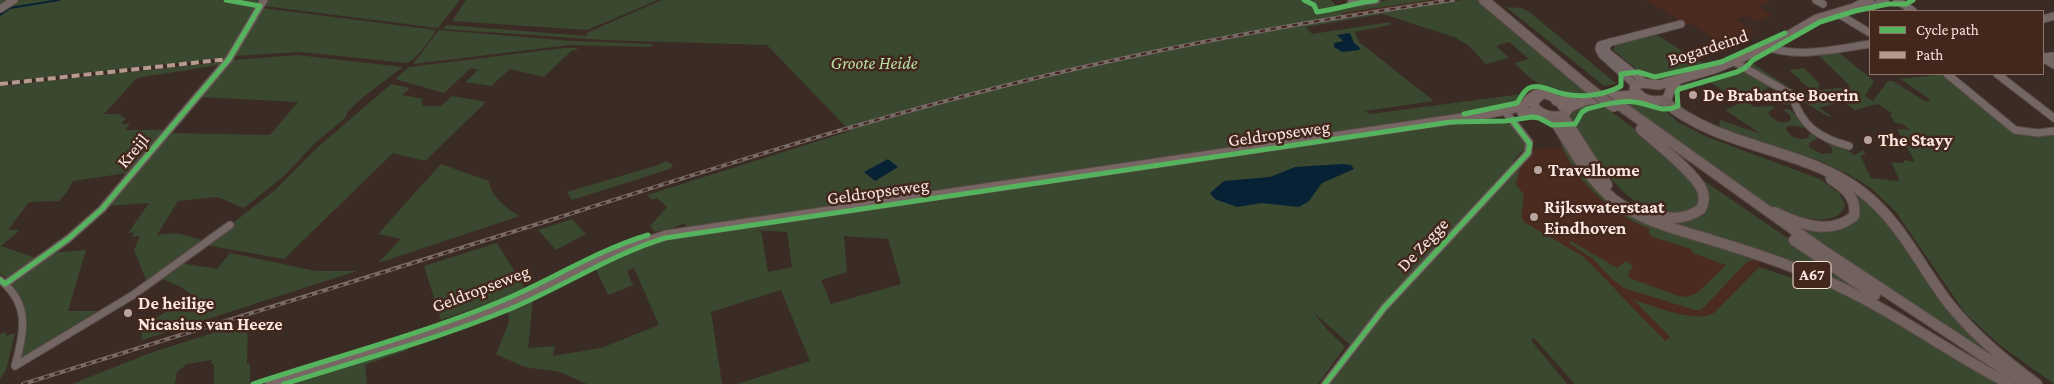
<!DOCTYPE html>
<style>
body{margin:0}
#map{position:relative;width:2054px;height:384px;overflow:hidden;background:#3b2b25;font-family:"Crimson Pro",serif}
canvas{display:block}
.legend{position:absolute;left:1869px;top:10px;width:175px;height:65px;box-sizing:border-box;background:#43271d;border:1px solid #8d746b;margin:0;padding:6px 9px;list-style:none;font-size:15px;color:#fbe7e0}
.legend li{display:flex;align-items:center;gap:10px;height:25px}
.legend b{width:25px;border:1px solid #8d746b}
</style>
<div id="map">
<canvas width="2054" height="384"></canvas>
<ul class="legend">
<li><b style="height:6px;background:#56b35d"></b>Cycle path</li>
<li><b style="height:6px;background:#b69a8f"></b>Path</li>
</ul>
</div>
<script>
const g = document.querySelector('canvas').getContext('2d');
g.lineJoin = 'round';
function paint(path, color) {
  g.fillStyle = color;
  g.fill(path, 'evenodd');
}
function stroke(path, color, width, dash) {
  g.strokeStyle = color;
  g.lineWidth = width;
  g.lineCap = dash ? 'butt' : 'round';
  g.setLineDash(dash || []);
  g.stroke(path);
}
function write(font, color, halo, rows, align = 'center') {
  g.font = font + ' "Crimson Pro",serif';
  g.lineWidth = 5;
  g.setLineDash([]);
  g.textBaseline = 'middle';
  g.strokeStyle = halo;
  g.fillStyle = color;
  for (const [text, x, y, turn = 0] of rows) {
    g.save();
    g.translate(x, y);
    g.rotate((+turn || 0) * Math.PI / 180);
    g.textAlign = isNaN(turn) ? turn : align;
    if (halo) g.strokeText(text, 0, 0);
    g.fillText(text, 0, 0);
    g.restore();
  }
}
const built = new Path2D(`
 M1431,0H1463L1248,34L1244,30L1364,9Z
 M1646,0H1772L1759,7L1772,15L1757,22L1746,16L1736,20L1756,33L1727,46L1691,24H1686Z
 M1562,148L1569,152L1615,205L1755,257L1764,270L1731,309L1667,349L1501,222L1518,169L1534,149Z`);
const green = new Path2D(`
 M0,0H220L238,3V1L231,0H265L227,57L224,58L0,82Z
 M268,0H460L438,28L264,6Z
 M466,0H658L587,30L452,21Z
 M662,0H1331L1337,7L1390,0H1431L1342,13L1344,18L1463,0H1480L1590,94C1551,97 1541,88 1514,63L1529,59L1509,42L1496,46L1509,58L1486,64L1468,45L1454,37L1383,14L1306,27L1312,34L1391,22L1390,25L1355,32L1359,42L1434,101L1365,111L1370,114L1522,94L1518,101L1513,103L1467,113L1472,120C1485,120 1506,119 1517,129C1520,132 1523,139 1526,143L1525,148L1513,161L1514,165L1507,170L1511,175L1520,168L1516,184L1524,195L1521,216L1524,222L1584,257L1665,341L1670,337L1634,300C1656,306 1693,324 1714,313L1759,267L1795,279L1796,270L1862,302L2000,384H1575L1534,338L1531,340L1567,384H1330L1355,349L1313,312L1326,328L1345,347L1318,384H737L810,361L781,290L711,312L722,384H587L557,371L529,368L517,364L496,354L509,322L508,310L533,300L528,348L555,346L553,356L601,348L659,325L634,268L627,271L632,284H636L608,295L595,267L640,247L666,240L741,229L682,228L687,226L684,223L673,228L655,232L650,226L667,207L657,198L652,200L647,195L850,131L767,45L604,40L443,29L447,25L587,36L588,34H584ZM752,230L787,232L792,267L768,272L761,231ZM844,236L888,239L901,284L831,304L821,280L847,272Z
 M1506,7L1521,8L1528,11L1617,84L1604,86Z
 M262,8L436,30C430,40 417,60 406,63L301,52L234,56Z
 M439,30L572,41L653,44L650,47L570,45L413,64Z
 M1655,34L1697,60L1703,63L1657,75L1638,70L1613,50L1616,43Z
 M564,48H578L576,50L571,51L544,77L510,69L491,86L465,82L478,70L471,68L444,93L395,79L409,67Z
 M1834,49L1874,81L1865,96L1873,101L1888,81H1893L1926,102L1931,100L1900,79L1945,74L2014,130L2054,131V384L2001,346L1965,313L1896,212L1871,188L1848,174L1818,160L1719,127L1720,120L1761,134L1725,110L1738,104V99L1709,82L1744,69L1787,94L1790,98L1789,105L1781,104L1787,100L1786,95C1779,90 1771,85 1763,91L1764,96L1775,102C1764,102 1756,89 1746,97C1752,114 1764,103 1775,107L1768,113C1773,120 1783,126 1791,120L1790,115L1782,109H1789L1809,129L1796,126H1788L1786,129C1790,137 1800,142 1809,137L1808,134H1813L1817,139L1809,143L1810,148L1822,154L1833,153L1831,146L1825,142L1826,141L1844,148L1854,155L1864,150L1865,155H1860L1871,178L1897,181L1899,179L1891,162L1904,163V160L1915,162L1897,129L1910,130L1903,124L1895,123L1890,115L1893,114L1878,104L1855,110L1843,101L1819,108L1832,117H1829L1749,69L1752,63L1802,96L1813,92L1789,70L1804,68L1819,83V90L1851,87L1815,52Z
 M297,55L403,67L362,98L348,111L345,118L314,144L285,175L244,208L217,197L178,201L157,235L177,233L202,240L146,280L134,250L140,236L132,237L134,232L128,233L149,203L105,206L168,133L270,135L298,102L199,97L232,60Z
 M222,62L219,65L137,78L104,114H122L120,117L126,118L121,124H130L125,130H163L127,173L73,181L67,192L59,201L29,202L8,230H20L1,246L36,258L8,279L0,274V86Z
 M391,84L410,88L402,95L424,99L421,101L423,106H441L452,96L486,102L425,161L393,153L284,259L205,245L275,190L318,147Z
 M1600,103C1622,120 1690,167 1698,192C1700,198 1698,202 1695,207C1638,236 1594,157 1568,119L1574,109Z
 M1626,103H1636L1664,110L1678,122L1707,137L1820,179L1839,193L1845,205C1838,230 1794,217 1777,209C1756,199 1738,184 1719,171C1688,149 1657,126 1626,103Z
 M1569,142L1618,204L1756,259L1747,262L1701,310H1695L1624,288L1611,278L1593,259L1569,243L1571,241L1617,268L1626,261L1633,266L1628,274L1630,278L1675,295L1687,297L1697,293L1726,265L1692,253L1691,249L1653,237L1649,234V228C1626,221 1600,200 1584,182C1574,172 1568,158 1561,146L1562,143Z
 M666,161L673,165L670,169L572,200L567,192L658,165Z
 M441,164L489,181C491,197 507,209 520,216L378,263L401,239L378,234Z
 M1694,174L1887,306L1656,216L1705,209Z
 M1845,188L1873,203L1946,302L2021,375L1781,217L1816,227L1853,221Z
 M572,219L586,234L556,250L538,230Z
 M497,243L526,290L441,320L424,266Z
 M86,250L68,311H98L17,361L25,319L12,283L51,253Z
 M230,253L316,271H357L142,340L141,322L158,317L192,295L181,287L159,278L180,263L217,269Z
 M248,322L247,364H250V384H214V364H211L212,360L187,364L177,372L175,384H72L150,353Z
 M6,332V336L15,333L6,370L0,379V334Z
 M407,343L408,350L365,365L367,384H287Z`);
const water = new Path2D(`
 M1350,33L1354,43L1360,48L1359,50L1342,52L1334,47V43L1343,41L1337,35Z
 M888,159L898,167L875,181L864,172Z
 M1343,164L1351,165L1354,169L1322,183L1309,201L1299,207L1262,203L1237,207L1215,199L1210,193L1224,181L1270,177L1295,167Z`);
const stream = new Path2D(`
 M0,15L10,8L59,0`);
const minor = new Path2D(`
 M1816,0L1823,4
 M1897,0L1913,11
 M1351,3L1376,0
 M1857,8L1873,6L1885,0
 M0,9L14,0
 M1837,13L1870,33
 M2043,19L2054,16
 M1610,42L1606,47L1607,52L1642,80
 M1764,46C1797,59 1836,49 1870,44
 M2043,57L2054,56
 M2043,58L2054,65
 M1733,61L1792,95C1801,126 1819,138 1849,146
 M1947,74L2015,130L2038,133L2054,131
 M1997,74L2054,118
 M1632,82L1602,55L1599,49L1600,45L1681,24
 M0,280C31,304 24,334 15,366
 M5,284L68,239L102,209L229,59L264,0
 M15,366L133,295L230,225
 M1325,384L1384,308L1528,153L1529,142L1504,110`);
const major = new Path2D(`
 M1676,85L1670,91L1667,99C1654,103 1642,101 1634,89L1635,86L1642,83L1659,85L1714,69L1774,44L1817,19L1854,8L1869,0
 M1539,97L1534,101L1535,108C1544,116 1553,118 1564,115L1570,107L1587,100
 M1556,101L1573,100
 M1583,101L1615,96L1640,95
 M1522,113L1539,112
 M270,384L492,311L535,293L621,250L666,235L1476,116L1524,106C1527,103 1528,99 1532,97C1542,89 1557,97 1563,107`);
const highway = new Path2D(`
 M1484,0L1590,89
 M1664,101C1720,149 1804,147 1862,192C1901,222 1921,268 1950,305C1975,336 2005,361 2037,384
 M1621,106L1821,249L2026,384
 M1563,116L1607,185
 M1552,117C1570,144 1587,178 1613,199C1642,222 1683,231 1718,242C1754,253 1790,265 1825,280C1890,308 1947,352 2010,384
 M1641,129C1656,143 1695,173 1702,190C1705,197 1704,203 1701,209C1684,221 1667,219 1648,213
 M1774,212C1799,224 1830,236 1854,216C1857,198 1845,188 1831,179
 M1794,240L1875,295`);
const rail = new Path2D(`
 M23,384C201,329 379,274 557,218C730,163 902,108 1079,68C1203,40 1327,18 1453,0`);
const highwayBridge = new Path2D(`
 M1590,89L1614,107`);
const quiet = new Path2D(`
 M0,84L229,59`);
const cycleway = new Path2D(`
 M1304,0L1314,5L1317,12C1338,9 1355,3 1376,0
 M1464,114L1517,103C1521,98 1523,91 1529,88C1540,83 1553,92 1564,94C1582,98 1605,95 1621,86V74L1638,72L1655,77L1721,62L1785,33
 M0,280L5,284L68,239L102,209L229,59L260,6L226,0
 M253,384C335,357 419,335 499,302C550,281 595,251 648,235
 M284,384C360,360 437,339 510,309C563,287 610,255 665,238L1451,122L1505,121L1532,117L1539,118L1552,125L1575,124L1582,112L1587,109C1602,105 1620,100 1635,102C1651,104 1662,114 1678,106L1677,92L1679,89L1737,72L1745,68L1753,60L1820,22L1855,11L1888,4H1906L1913,0
 M1325,384L1384,308L1528,153L1530,144L1512,120`);
const markers = [
 [1693,95,5,"#b8a59f"],
 [1868,140,5,"#b8a59f"],
 [1538,170,5,"#b8a59f"],
 [1534,217,5,"#b8a59f"],
 [128,313,5,"#b8a59f"]
];
const shields = [
 [1812,275,38]
];
const shieldNames = [
 ["A67",1812,275]
];
const streetNames = [
 ["Bogardeind",1708,48,-18],
 ["Geldropseweg",1279,134,-8],
 ["Kreijl",133,151,-50],
 ["Geldropseweg",878,192,-8],
 ["De Zegge",1423,245,-47],
 ["Geldropseweg",481,289,-21]
];
const parkNames = [
 ["Groote Heide",874,63]
];
const poiNames = [
 ["De Brabantse Boerin",1703,95],
 ["The Stayy",1878,140],
 ["Travelhome",1548,170],
 ["Rijkswaterstaat",1544,207],
 ["Eindhoven",1544,228],
 ["De heilige",138,303],
 ["Nicasius van Heeze",138,324]
];
paint(built, '#4b2b1f');
paint(green, '#3a482f');
paint(water, '#072235');
stroke(stream, '#072235', 2);
stroke(minor, '#584a45', 9);
stroke(major, '#584a45', 11);
stroke(highway, '#584a45', 12);
stroke(minor, '#756666', 7);
stroke(major, '#776663', 9);
stroke(highway, '#72625f', 10);
stroke(rail, '#776a67', 4);
stroke(rail, '#43271d', 2, [5.5]);
stroke(highwayBridge, '#584a45', 12, []);
stroke(highwayBridge, '#72625f', 10);
stroke(quiet, '#b69a8f', 4, [8, 4]);
stroke(cycleway, '#56b35d', 5);
for (const [x, y, r, color] of markers) {
  const dot = new Path2D();
  dot.arc(x, y, r, 0, 2 * Math.PI);
  g.fillStyle = color;
  g.fill(dot);
  stroke(dot, '#43271d', 2);
}
for (const [x, y, w] of shields) {
  const box = new Path2D();
  box.roundRect(x - w / 2, y - 13.5, w, 27, 4);
  g.fillStyle = '#43271d';
  g.fill(box);
  stroke(box, '#fbe7e0', 1);
}
write('bold 16px', '#fbe7e0', null, shieldNames);
write('18px', '#fbe7e0', '#43271d', streetNames);
write('italic 18px', '#b7dea5', '#43271d', parkNames);
write('bold 18px', '#fbe7e0', '#43271d', poiNames, 'left');
</script>
